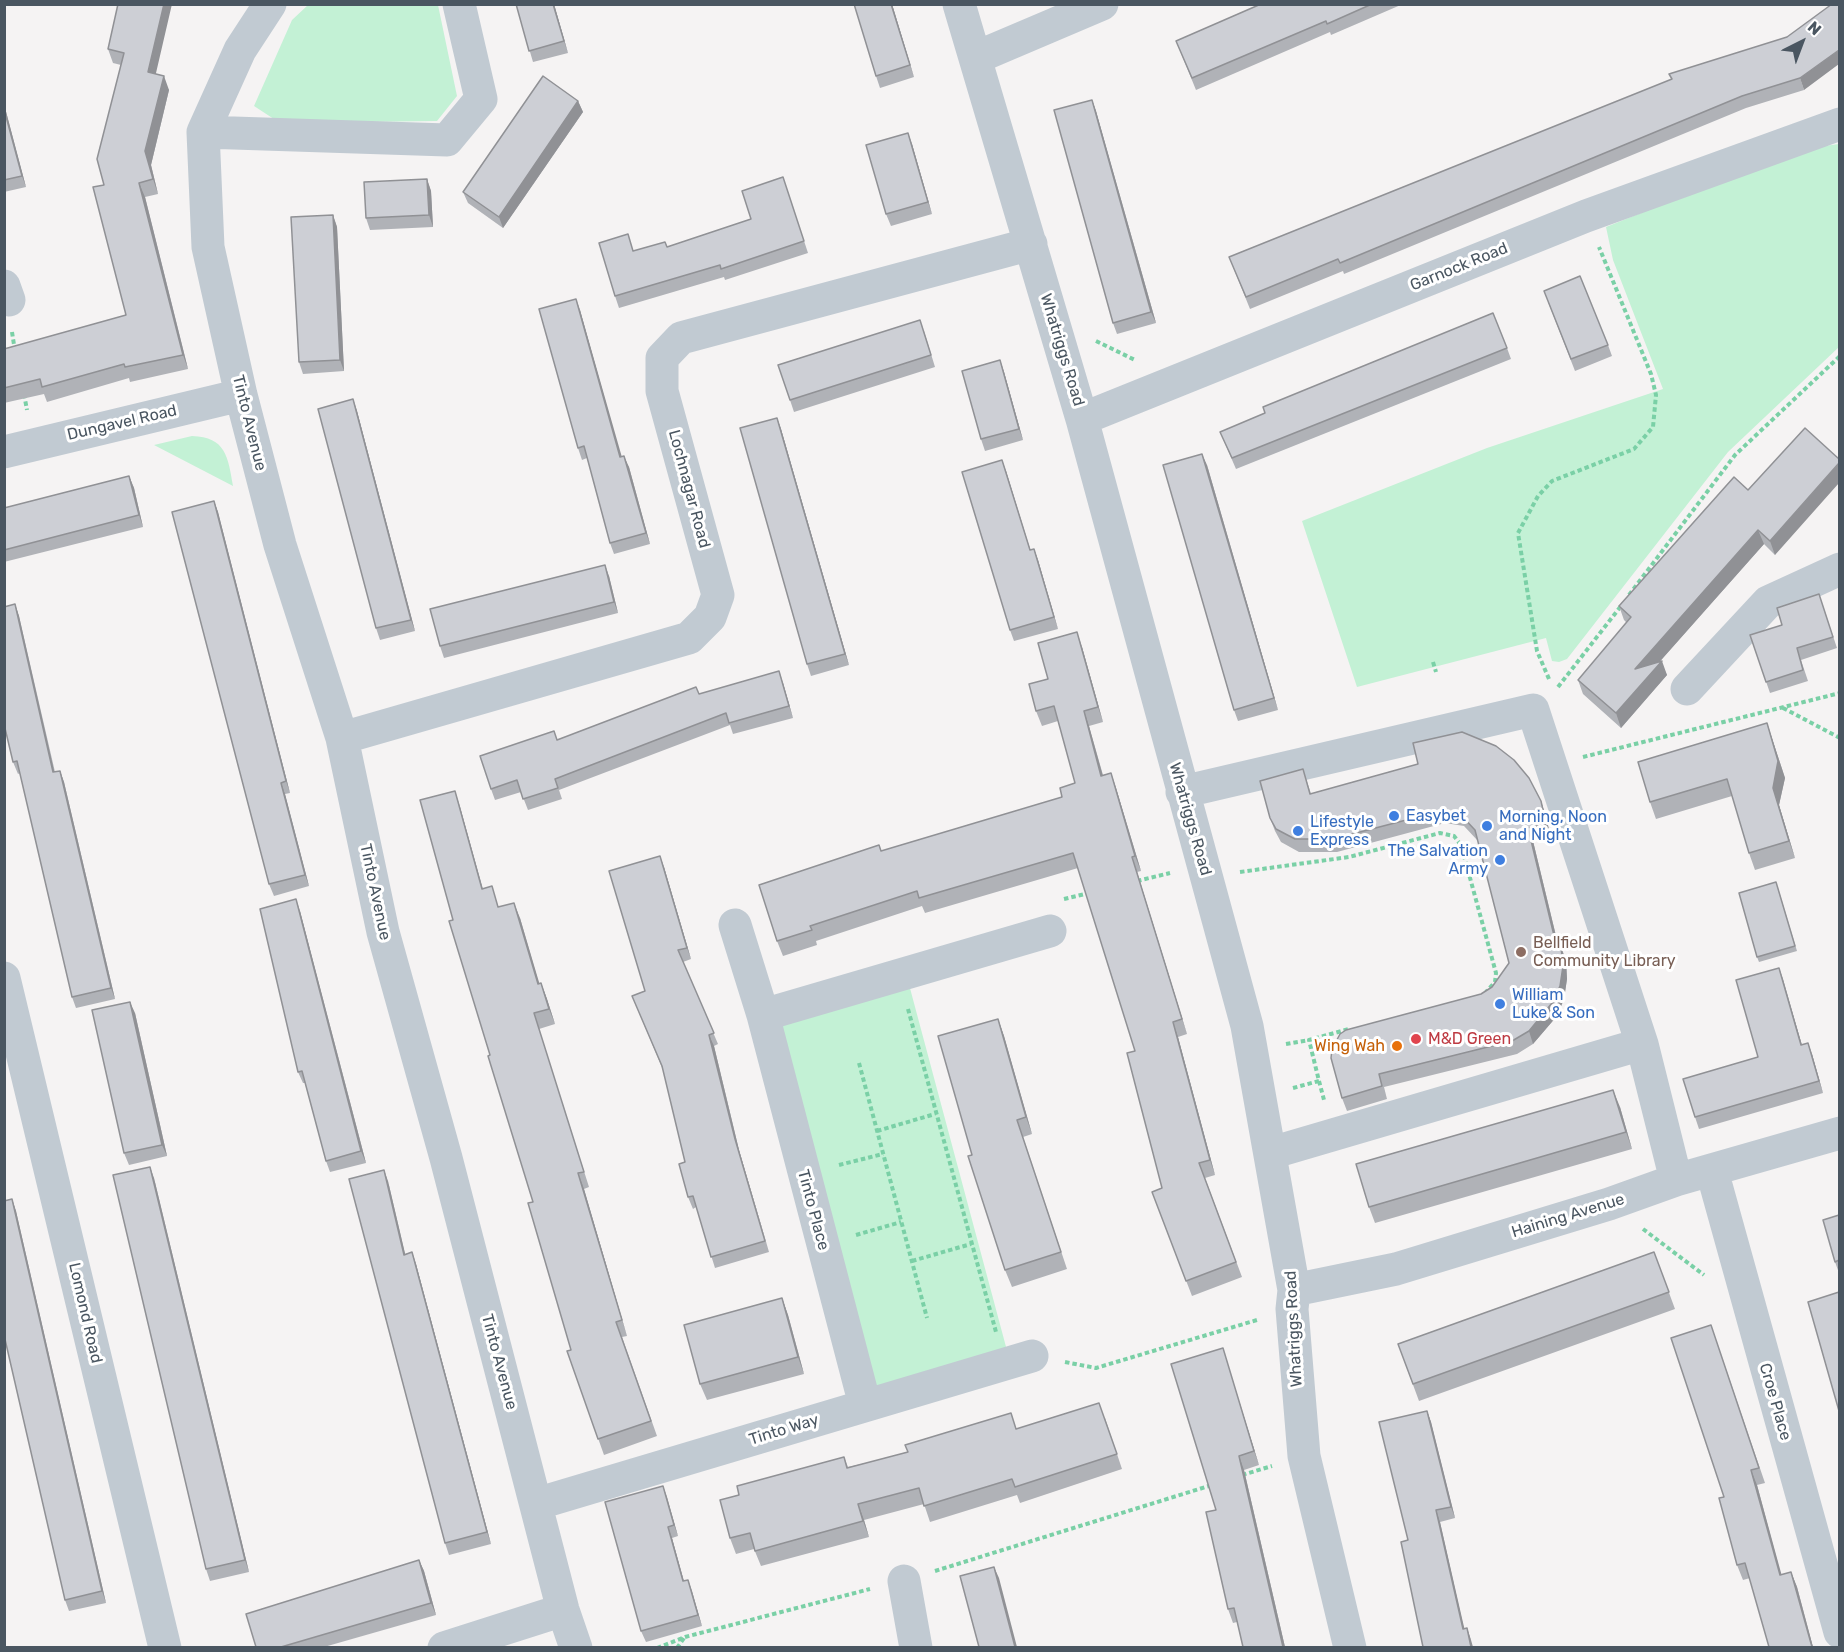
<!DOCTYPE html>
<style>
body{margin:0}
#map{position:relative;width:1844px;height:1652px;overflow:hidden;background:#f5f3f3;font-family:Rubik,sans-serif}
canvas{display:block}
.frame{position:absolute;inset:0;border:6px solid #4a5661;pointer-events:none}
.north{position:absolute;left:1772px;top:12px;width:60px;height:60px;-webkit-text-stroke:4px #fff;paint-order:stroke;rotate:42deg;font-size:16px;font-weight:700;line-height:24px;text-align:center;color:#4a5661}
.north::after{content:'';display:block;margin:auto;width:21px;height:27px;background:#4a5661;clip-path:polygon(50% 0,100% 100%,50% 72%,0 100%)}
</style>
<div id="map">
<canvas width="1844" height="1652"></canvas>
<div class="frame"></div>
<div class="north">N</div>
</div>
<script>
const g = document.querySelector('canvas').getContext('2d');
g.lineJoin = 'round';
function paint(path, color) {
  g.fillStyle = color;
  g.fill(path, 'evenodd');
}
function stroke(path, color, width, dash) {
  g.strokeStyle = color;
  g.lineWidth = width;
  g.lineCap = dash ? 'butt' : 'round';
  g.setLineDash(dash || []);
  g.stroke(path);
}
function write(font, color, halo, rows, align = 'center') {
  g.font = font + ' Rubik,sans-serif';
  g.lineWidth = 6;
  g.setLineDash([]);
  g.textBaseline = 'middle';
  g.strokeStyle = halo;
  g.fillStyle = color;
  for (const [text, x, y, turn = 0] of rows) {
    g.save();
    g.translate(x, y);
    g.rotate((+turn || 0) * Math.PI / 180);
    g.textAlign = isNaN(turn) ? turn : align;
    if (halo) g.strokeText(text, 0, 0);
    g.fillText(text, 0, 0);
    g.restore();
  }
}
const green = new Path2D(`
 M308,5H438L457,96L437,121L280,123L254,106L292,20Z
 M1839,144V347L1728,452L1567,659L1559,662L1552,661L1546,638L1357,687L1302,521L1487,448L1663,389L1613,260L1606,227L1801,149Z
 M192,436C226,437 228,457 233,486L154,445Z
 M907,977L1009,1358L868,1400L768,1018Z`);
const path = new Path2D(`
 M12,332L15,351
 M1096,341L1135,360
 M24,394L27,410
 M1629,595L1735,455L1840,356
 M1433,662L1436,672
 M1549,679L1537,651L1518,533L1538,496L1552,481L1634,449L1653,427L1656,395L1651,374L1599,247
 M1558,687L1621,606
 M1783,708L1840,738
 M1583,757L1840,693
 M1240,872L1349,857L1440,833L1454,836L1461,845L1496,973L1495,982L1486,992
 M1137,881L1170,873
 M1064,899L1089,893
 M908,1009L996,1332
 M1286,1044L1309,1040
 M859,1063L927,1318
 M1319,1081L1324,1100
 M1293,1088L1319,1081L1309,1040L1349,1029
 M877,1131L935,1114
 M839,1165L883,1154
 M1643,1229L1704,1275
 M856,1235L901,1222
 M912,1261L971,1244
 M1065,1362L1096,1368L1257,1320
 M1242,1475L1272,1466
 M935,1571L1212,1485
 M657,1648L685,1637L870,1589
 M677,1648L684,1638`);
const minor = new Path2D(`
 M270,4L240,50L203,132L208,247L241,395L280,545L342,738L383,932L446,1158L563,1610L576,1648
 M959,4L1082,419L1247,1026L1294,1290L1292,1309L1304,1456L1350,1648
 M975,58L1102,4
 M203,132L447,140L481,99L459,4
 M4,286L9,300
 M1082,419L1586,216L1840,124
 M4,452L241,395
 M1687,689L1768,602L1840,569
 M342,738L689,638L710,617L718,595L662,391V358L681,338L1031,244
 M1182,792L1533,710L1642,1044L1676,1180
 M735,925L763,1015
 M4,978L165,1648
 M1271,1153L1642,1044
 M1712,1171L1840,1632
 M1294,1290L1396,1269L1609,1204L1676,1180L1840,1133
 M865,1405L763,1015L1050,931
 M536,1504L1032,1356
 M904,1581L916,1648
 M444,1648L563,1610`);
const wall = new Path2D(`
 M118,4L156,74L169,90L151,165L158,194L145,197L188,369L130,382L129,378L47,402L44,394L4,403V345L6,349L126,315L104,185L121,65L113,63L108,49Z
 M516,4H554L568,53L533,62Z
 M892,4L914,77L880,88L876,76Z
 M1261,4H1403L1331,35L1330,32L1196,90L1176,41Z
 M1787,37L1804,90L1746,108L1344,274L1343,271L1250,309L1229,257Z
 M1092,100L1096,111L1156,323L1117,334L1113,323Z
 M578,101L583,112L503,228L468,203L463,192Z
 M4,104L26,187L4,192Z
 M912,144L932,214L891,226L886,214Z
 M783,177L808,253L725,280L724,277L619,308L615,296L633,251L667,247L751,219Z
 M427,179L431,191L433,227L370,230L366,218Z
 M333,215L337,227L344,371L303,374L299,362Z
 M1548,302L1608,345L1612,356L1575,371Z
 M580,310L621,457L629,467L650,544L614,554L610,543L587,458L582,460L578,448Z
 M924,331L935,367L794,412L790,400Z
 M1507,348L1511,359L1236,469L1220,432Z
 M1000,360L1004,372L1023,440L985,451L981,439Z
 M353,399L357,411L415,631L380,640L376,628Z
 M777,418L781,429L849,665L811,676L807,664Z
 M1805,428L1775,555L1764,544L1660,661L1667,675L1621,728L1583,694L1578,680L1627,623L1624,620L1619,606L1748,490Z
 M1207,465L1278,710L1238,721L1234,710Z
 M1006,471L1030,550L1034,549L1038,560L1058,629L1014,641L1010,630Z
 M129,476L134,488L143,527L4,562V508Z
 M214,501L218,512L290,793L285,794L309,886L274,896L269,884Z
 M609,576L618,613L444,658L440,646Z
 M1819,594L1837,648L1801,660L1808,681L1770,693L1750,635L1782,625Z
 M15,604L19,616L55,772L60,771L64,782L115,999L76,1008L72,997L20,773L18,774L13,762Z
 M1082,647L1103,722L1089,726L1103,775L1111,773L1116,788L1141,871L1137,872L1187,1034L1178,1037L1215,1175L1205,1178L1242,1277L1192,1296L1152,1192L1162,1188L1135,1051L1078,868L925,913L922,906L816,941L817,945L783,956L777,941L881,851L1062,797L1075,783L1058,721L1042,726L1036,711L1048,679Z
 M783,683L793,718L733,734L730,725L559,790L562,799L528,810L521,792L495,800L491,789L557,740L699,694Z
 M1767,723L1785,778L1779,805L1795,858L1755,870L1749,853L1732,796L1656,819L1650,802Z
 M1303,769L1311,794L1541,801L1545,814L1551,837L1533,841L1559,948L1566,960L1567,979L1564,999L1557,1016L1533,1044L1517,1054L1384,1087L1387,1099L1347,1111L1342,1098L1481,994L1492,987L1509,963L1478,841L1464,826L1445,823L1337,852H1299L1281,842L1275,831L1270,818Z
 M460,807L483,889L499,907L520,918L539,984L541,983L547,999L555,1024L539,1029L589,1187L584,1189L627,1336L622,1337L657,1436L604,1455L567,1351L571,1350L533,1202L490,1055L453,920Z
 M664,867L691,959L683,962L718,1044L714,1046L739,1150L769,1252L715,1268L696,1207L693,1209L688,1197L685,1162L663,1070L632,996L645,991Z
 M1778,888L1797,951L1759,962L1757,957Z
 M300,911L366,1163L330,1172L326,1161L305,1083H303L298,1072Z
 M1779,968L1802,1045L1812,1054L1823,1093L1699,1129L1695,1117L1758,1057Z
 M135,1013L167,1156L129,1165L124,1153Z
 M998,1019L1004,1036L1032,1134L1023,1137L1067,1269L1012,1287L1005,1270L972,1155Z
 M1620,1107L1632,1149L1375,1223L1369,1207Z
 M154,1178L249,1572L210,1581L206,1569Z
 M388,1181L405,1254L412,1252L416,1264L491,1544L449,1555L445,1543Z
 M12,1199L16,1211L106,1603L69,1611L65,1600Z
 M1839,1215V1273L1835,1262Z
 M1654,1252L1675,1309L1419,1401L1398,1344Z
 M782,1298L788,1315L804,1374L707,1400L700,1384Z
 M1711,1325L1765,1483L1757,1485L1781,1575L1791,1572L1797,1587L1813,1647H1769L1750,1578L1743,1580L1737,1565L1724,1497Z
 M1227,1362L1259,1465L1244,1470L1285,1647H1243L1237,1622L1233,1623L1228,1609L1216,1510Z
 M1427,1411L1431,1422L1455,1518L1440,1522L1464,1629L1467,1628L1471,1640L1408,1540Z
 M1105,1418L1122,1469L1020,1503L1017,1495L930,1522L924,1504L864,1520L869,1537L761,1566L754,1549L736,1554L730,1538L739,1495L844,1457L848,1467L1017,1429Z
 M663,1486L678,1536L672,1538L684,1581L688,1580L702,1626L646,1642L641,1631Z
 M419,1560L424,1571L436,1615L324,1647H256Z`);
const shadedWall = new Path2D(`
 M164,4H172L153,86L148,72Z
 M553,4H554L568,53L564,41Z
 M891,4H892L914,77L910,65Z
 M1839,50V64L1804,90L1800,78Z
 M164,76L169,90L151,165L158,194L153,179L145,151Z
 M1092,100L1096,111L1156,323L1151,312Z
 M578,101L583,112L503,228L499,217Z
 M4,104L26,187L22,176L4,109Z
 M908,133L912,144L932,214L928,202Z
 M427,179L431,191L433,227L429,215Z
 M139,183L145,197L188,369L183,355Z
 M333,215L337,227L344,371L340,360Z
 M576,299L580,310L625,468L620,457Z
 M1000,360L1004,372L1023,440L1019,429Z
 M353,399L357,411L415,631L411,620Z
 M777,418L781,429L849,665L845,654Z
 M1202,454L1207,465L1278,710L1274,698Z
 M624,456L629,467L650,544L646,533Z
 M1002,460L1006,471L1034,562L1030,550Z
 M1839,463V483L1775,555L1770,541Z
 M129,476L134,488L143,527L139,515Z
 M214,501L218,512L290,793L286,781Z
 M1758,530L1764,544L1640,684L1635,669Z
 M1034,549L1038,560L1058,629L1054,617Z
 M605,565L609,576L618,613L614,602Z
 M15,604L19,616L57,784L53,772Z
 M1077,632L1082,647L1103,722L1098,707Z
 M1662,661L1667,675L1621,728L1616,713Z
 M779,671L783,683L793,718L789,706Z
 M1084,711L1089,726L1107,791L1101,776Z
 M1767,723L1785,778L1779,805L1795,858L1789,841L1773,788Z
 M60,771L64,782L115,999L111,988Z
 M1111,773L1116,788L1141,871L1135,856Z
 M281,783L285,794L309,886L305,875Z
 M455,791L460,807L487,905L482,889Z
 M1541,801L1545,814L1551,837L1546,824Z
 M1528,828L1533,841L1562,961L1557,948Z
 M660,856L664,867L691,959L687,948Z
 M1132,857L1137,872L1187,1034L1182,1019Z
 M296,899L300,911L366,1163L361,1151Z
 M514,903L520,918L544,999L538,984Z
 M1561,947L1566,960L1567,979L1564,999L1557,1016L1533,1044L1529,1031Z
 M1779,968L1783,979L1805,1056L1801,1045Z
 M541,983L547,999L555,1024L549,1009Z
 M130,1002L135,1013L167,1156L162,1145Z
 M998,1019L1004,1036L1032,1134L1026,1117Z
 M1173,1022L1178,1037L1215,1175L1210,1160Z
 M709,1035L714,1046L739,1150L769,1252L735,1139Z
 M1808,1043L1812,1054L1823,1093L1819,1081Z
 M1613,1090L1620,1107L1632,1149L1626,1132Z
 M150,1167L154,1178L249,1572L245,1560Z
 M384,1170L388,1181L408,1266L404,1255Z
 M578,1173L584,1189L627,1336L622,1320Z
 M12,1199L16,1211L106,1603L102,1591Z
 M412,1252L416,1264L491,1544L487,1532Z
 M782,1298L788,1315L804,1374L798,1357Z
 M1223,1348L1227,1362L1259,1465L1254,1451Z
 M1427,1411L1431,1422L1455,1518L1451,1507Z
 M1239,1456L1244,1470L1285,1647H1283Z
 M1751,1470L1757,1485L1786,1591L1780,1575Z
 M663,1486L667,1497L678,1536L674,1525Z
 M858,1504L864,1520L869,1537L863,1521Z
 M1436,1510L1440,1522L1467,1640L1463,1629Z
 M668,1527L672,1538L687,1593L683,1581Z
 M419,1560L424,1571L436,1615L431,1603Z
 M994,1567L999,1578L1017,1647H1015Z
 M1791,1572L1797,1587L1813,1647H1812Z
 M688,1580L692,1591L702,1626L698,1615Z
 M1467,1628L1471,1640L1473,1647H1471Z`);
const building = new Path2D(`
 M118,4H164L148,72L164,76L145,151L153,179L139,183L183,355L125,367L124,364L42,387L40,379L4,388V349L126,315L93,187L104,185L97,159L124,53L108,49Z
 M516,4H553L564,41L529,51Z
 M854,4H891L910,65L876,76Z
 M1261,4H1372L1327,24L1326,21L1192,78L1176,41Z
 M1832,4H1839V50L1800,78L1742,96L1340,263L1338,259L1246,297L1229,257L1672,79L1669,74L1787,37Z
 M543,76L578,101L499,217L463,192Z
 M1092,100L1151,312L1113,323L1054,110Z
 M4,109L22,176L4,180Z
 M908,133L928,202L886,214L866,145Z
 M783,177L804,241L721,269L720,265L615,296L599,243L628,234L633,251L665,242L667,247L751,219L742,191Z
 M427,179L429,215L366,218L364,182Z
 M333,215L340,360L299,362L291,217Z
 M1580,276L1608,345L1571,359L1544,291Z
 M576,299L620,457L624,456L646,533L610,543L584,446L578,448L539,309Z
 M1493,313L1507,348L1232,458L1220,432L1265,413L1263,407Z
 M920,320L931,355L790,400L778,365Z
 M1000,360L1019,429L981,439L962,371Z
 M353,399L411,620L376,628L318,409Z
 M777,418L845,654L807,664L740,428Z
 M1805,428L1839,459V463L1770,541L1758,530L1635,669L1662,661L1616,713L1578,680L1631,617L1619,606L1734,477L1748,490Z
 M1202,454L1274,698L1234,710L1163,465Z
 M1002,460L1030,550L1034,549L1054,617L1010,630L962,472Z
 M129,476L139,515L4,550V508Z
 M214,501L286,781L281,783L305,875L269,884L172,512Z
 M605,565L614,602L440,646L430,609Z
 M1819,594L1833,637L1797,648L1803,670L1766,682L1750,635L1782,625L1777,608Z
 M15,604L53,772L60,771L111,988L72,997L17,761L13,762L4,724V607Z
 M1077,632L1098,707L1084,711L1101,776L1111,773L1135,856L1132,857L1182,1019L1173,1022L1210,1160L1199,1163L1236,1262L1186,1281L1152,1192L1162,1188L1127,1053L1135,1051L1073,853L919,898L917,891L810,926L812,930L777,941L759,885L879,845L881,851L1062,797L1060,788L1075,783L1054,706L1036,711L1029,684L1048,679L1038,643Z
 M779,671L789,706L729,723L726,713L555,779L558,788L523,799L517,780L491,789L480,756L554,731L557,740L696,687L699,694Z
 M1767,723L1778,761L1773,788L1789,841L1749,853L1727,779L1650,802L1638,762Z
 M1462,732L1496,746L1514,760L1529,778L1541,801L1546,824L1528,828L1557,948L1561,947L1563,966L1560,986L1552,1003L1529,1031L1512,1041L1379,1074L1382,1086L1342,1098L1331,1058L1332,1049L1340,1034L1346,1030L1481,994L1492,987L1509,963L1475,830L1459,813L1441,811L1333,839H1295L1276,829L1270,818L1260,781L1303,769L1310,794L1418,764L1413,743Z
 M455,791L482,889L492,886L498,907L514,903L538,984L541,983L549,1009L534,1013L584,1172L578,1173L622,1320L616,1322L651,1421L598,1439L567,1351L571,1350L528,1203L533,1202L488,1056L490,1055L449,921L453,920L420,800Z
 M660,856L687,948L678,950L714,1033L709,1035L735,1139L765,1241L711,1257L693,1196L688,1197L679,1164L685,1162L662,1066L632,996L645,991L609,871Z
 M1776,882L1795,946L1757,957L1739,893Z
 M296,899L361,1151L326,1161L302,1071L298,1072L260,909Z
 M1779,968L1801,1045L1808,1043L1819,1081L1695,1117L1683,1079L1758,1057L1736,980Z
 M130,1002L162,1145L124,1153L92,1010Z
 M998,1019L1026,1117L1017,1120L1061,1252L1005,1270L968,1156L972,1155L938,1036Z
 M1613,1090L1626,1132L1369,1207L1356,1164Z
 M150,1167L245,1560L206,1569L113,1175Z
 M384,1170L404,1255L412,1252L487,1532L445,1543L349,1179Z
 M12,1199L102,1591L65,1600L4,1335V1201Z
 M1839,1215V1260L1835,1262L1823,1220Z
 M1654,1252L1669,1292L1413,1384L1398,1344Z
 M1839,1292V1411L1808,1302Z
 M782,1298L798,1357L700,1384L684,1325Z
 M1711,1325L1759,1468L1751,1470L1780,1575L1791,1572L1812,1647H1769L1745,1563L1737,1565L1719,1498L1724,1497L1671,1338Z
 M1223,1348L1254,1451L1239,1456L1283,1647H1243L1234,1608L1228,1609L1206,1512L1216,1510L1171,1364Z
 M1099,1403L1117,1454L1015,1487L1012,1479L924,1506L919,1488L858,1504L863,1521L755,1551L750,1533L730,1538L720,1500L739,1495L737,1486L844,1457L847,1468L908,1452L905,1445L1011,1413L1016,1429Z
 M1427,1411L1451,1507L1436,1510L1463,1629L1467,1628L1471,1647H1423L1401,1542L1408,1540L1379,1422Z
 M663,1486L674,1525L668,1527L683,1581L688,1580L698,1615L641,1631L605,1502Z
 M419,1560L431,1603L281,1647H256L246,1614Z
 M994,1567L1015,1647H979L960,1576Z`);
const markers = [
 [1394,816,6,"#3f7fe0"],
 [1487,826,6,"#3f7fe0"],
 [1298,831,6,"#3f7fe0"],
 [1500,860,6,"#3f7fe0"],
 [1521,952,6,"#8d6e63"],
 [1500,1004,6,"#3f7fe0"],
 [1416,1039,6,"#e0444e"],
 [1397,1046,6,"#e8710a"]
];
const streetNames = [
 ["Garnock Road",1459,267,-22],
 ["Whatriggs Road",1062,350,73],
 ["Dungavel Road",122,423,-13],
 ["Tinto Avenue",249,423,76],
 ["Lochnagar Road",689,489,75],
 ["Whatriggs Road",1190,819,74],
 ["Tinto Avenue",375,892,78],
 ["Tinto Place",813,1210,75],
 ["Haining Avenue",1568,1216,-17],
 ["Lomond Road",85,1313,77],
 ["Whatriggs Road",1294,1329,-93],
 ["Tinto Avenue",499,1362,75],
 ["Croe Place",1775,1402,74],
 ["Tinto Way",784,1430,-17]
];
const shopNames = [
 ["Easybet",1406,816],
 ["Morning, Noon",1499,817],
 ["and Night",1499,835],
 ["Lifestyle",1310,822],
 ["Express",1310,840],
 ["The Salvation",1488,851,"right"],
 ["Army",1488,869,"right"],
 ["William",1512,995],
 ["Luke & Son",1512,1013]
];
const educationNames = [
 ["Bellfield",1533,943],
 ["Community Library",1533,961]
];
const healthNames = [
 ["M&D Green",1428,1039]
];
const foodNames = [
 ["Wing Wah",1385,1046]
];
paint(green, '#c3f1d5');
stroke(path, '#7ad0a6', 4, [4.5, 3]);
stroke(minor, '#c1cad2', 33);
paint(wall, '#b0b2b7');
paint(shadedWall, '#909195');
paint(building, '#cdcfd5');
stroke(building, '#909195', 1.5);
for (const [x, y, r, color] of markers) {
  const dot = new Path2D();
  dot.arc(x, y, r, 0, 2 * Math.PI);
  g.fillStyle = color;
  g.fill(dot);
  stroke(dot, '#fff', 2);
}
write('16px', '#4a5661', '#fff', streetNames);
write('16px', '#366cbe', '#fff', shopNames, 'left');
write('16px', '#785e54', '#fff', educationNames, 'left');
write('16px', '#be3a42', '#fff', healthNames, 'left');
write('16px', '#c56008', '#fff', foodNames, 'right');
</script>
